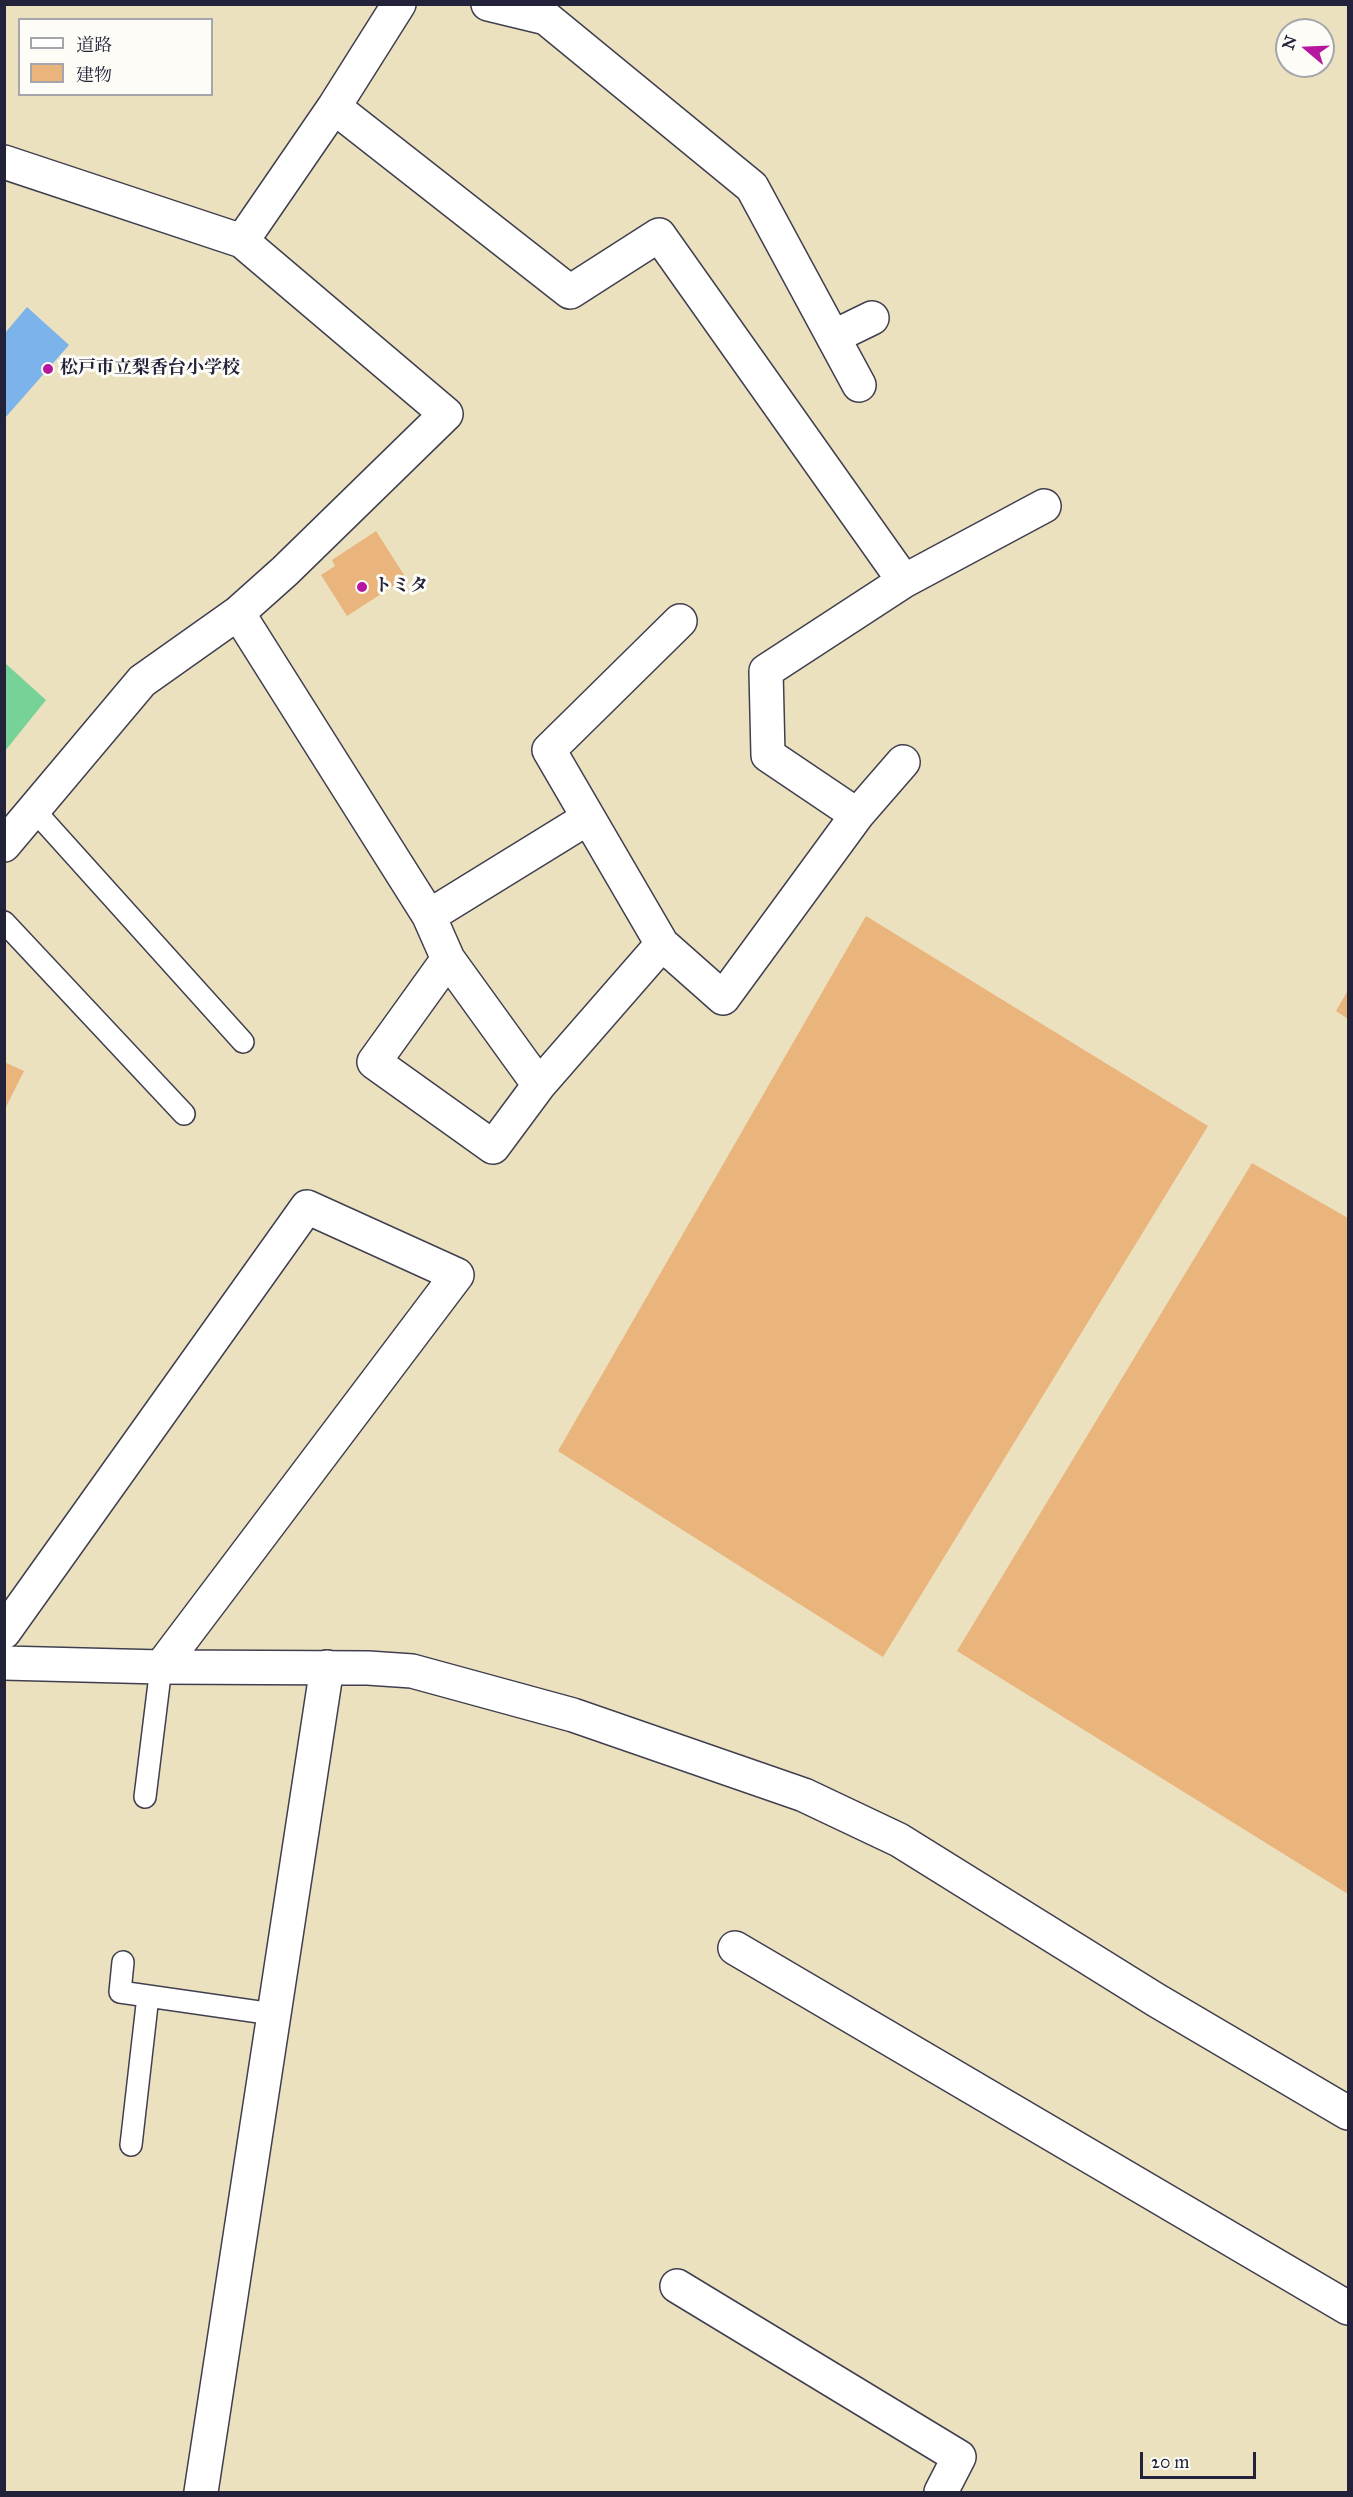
<!DOCTYPE html>
<meta charset="utf-8">
<style>
body{margin:0}
#map{position:relative;width:1353px;height:2497px;overflow:hidden;background:#ece1bf;font-family:"IM FELL Great Primer","Noto Serif JP",serif}
canvas{display:block}
.frame{position:absolute;inset:0;border:6px solid #22223b;pointer-events:none}
.legend{position:absolute;left:18px;top:18px;width:195px;height:78px;box-sizing:border-box;background:#fdfcf7;border:2px solid #a5a5ac;margin:0;padding:8px 10px;list-style:none;font-size:18px;color:#22223b}
.legend li{display:flex;align-items:center;gap:12px;height:30px}
.legend b{width:30px;border:2px solid #a5a5ac}
.north{position:absolute;left:1275px;top:18px;width:60px;height:60px;box-sizing:border-box;background:#fdfcf7;border:2px solid #a5a5ac;border-radius:50%;rotate:289deg;font-size:16px;font-weight:700;line-height:24px;text-align:center;color:#22223b}
.north::after{content:'';display:block;margin:auto;width:21px;height:27px;background:#b5179e;clip-path:polygon(50% 0,100% 100%,50% 72%,0 100%)}
.scale{position:absolute;left:1140px;top:2452px;width:116px;height:27px;box-sizing:border-box;border:3px solid #22223b;border-top:0;padding-left:8px;font-size:18px;line-height:21px;white-space:nowrap;color:#22223b;-webkit-text-stroke:4px #fdfcf7;paint-order:stroke}
</style>
<div id="map">
<canvas width="1353" height="2497"></canvas>
<div class="frame"></div>
<ul class="legend">
<li><b style="height:8px;background:#fff"></b>道路</li>
<li><b style="height:16px;background:#eab47d"></b>建物</li>
</ul>
<div class="north">N</div>
<div class="scale">20 m</div>
</div>
<script>
const g = document.querySelector('canvas').getContext('2d');
g.lineJoin = 'round';
function paint(path, color) {
  g.fillStyle = color;
  g.fill(path, 'evenodd');
}
function stroke(path, color, width, dash) {
  g.strokeStyle = color;
  g.lineWidth = width;
  g.lineCap = dash ? 'butt' : 'round';
  g.setLineDash(dash || []);
  g.stroke(path);
}
function write(font, color, halo, rows, align = 'center') {
  g.font = font + ' "IM FELL Great Primer","Noto Serif JP",serif';
  g.lineWidth = 6;
  g.setLineDash([]);
  g.textBaseline = 'middle';
  g.strokeStyle = halo;
  g.fillStyle = color;
  for (const [text, x, y, turn = 0] of rows) {
    g.save();
    g.translate(x, y);
    g.rotate((+turn || 0) * Math.PI / 180);
    g.textAlign = isNaN(turn) ? turn : align;
    if (halo) g.strokeText(text, 0, 0);
    g.fillText(text, 0, 0);
    g.restore();
  }
}
const green = new Path2D(`
 M5,663L46,700L5,751Z`);
const water = new Path2D(`
 M27,307L69,345L5,418V333Z`);
const building = new Path2D(`
 M376,531L406,578L347,616L321,575L335,566L332,560Z
 M866,916L1208,1126L883,1657L558,1451Z
 M1348,990V1019L1336,1011Z
 M4,1062L24,1071L4,1111Z
 M1252,1163L1348,1218V1894L957,1651Z`);
const lane = new Path2D(`
 M34,810L243,1042
 M4,922L184,1114
 M145,1797L161,1667
 M123,1962L120,1992L273,2014
 M131,2145L148,1996`);
const street = new Path2D(`
 M488,4L546,18L752,187L859,385
 M334,107L570,292L659,235L904,581L766,671L768,755L857,815
 M4,162L242,241L446,414L285,571L238,613L142,681L4,845
 M242,241L334,107L399,4
 M833,337L872,318
 M904,581L1044,506
 M238,613L429,916L448,959L539,1085
 M680,621L549,750L662,944L723,998L857,815L903,762
 M429,916L588,818
 M448,959L374,1062L493,1147L539,1085L662,944
 M4,1632L307,1207L457,1275L161,1667
 M4,1663L161,1667L368,1668L412,1671L573,1715L804,1795L899,1840L1156,2000L1348,2113
 M735,1948L1348,2308
 M677,2286L959,2457L941,2492
 M201,2492L327,1667`);
const markers = [
 [48,369,6,"#b5179e"],
 [362,587,6,"#b5179e"]
];
const poiNames = [
 ["松戸市立梨香台小学校",60,369],
 ["トミタ",374,587]
];
paint(green, '#77d298');
paint(water, '#7cb3eb');
paint(building, '#eab47d');
stroke(lane, '#403f4f', 24);
stroke(street, '#403f4f', 36);
stroke(lane, '#fff', 21);
stroke(street, '#fff', 33);
for (const [x, y, r, color] of markers) {
  const dot = new Path2D();
  dot.arc(x, y, r, 0, 2 * Math.PI);
  g.fillStyle = color;
  g.fill(dot);
  stroke(dot, '#fdfcf7', 2);
}
write('bold 18px', '#22223b', '#fdfcf7', poiNames, 'left');
</script>
